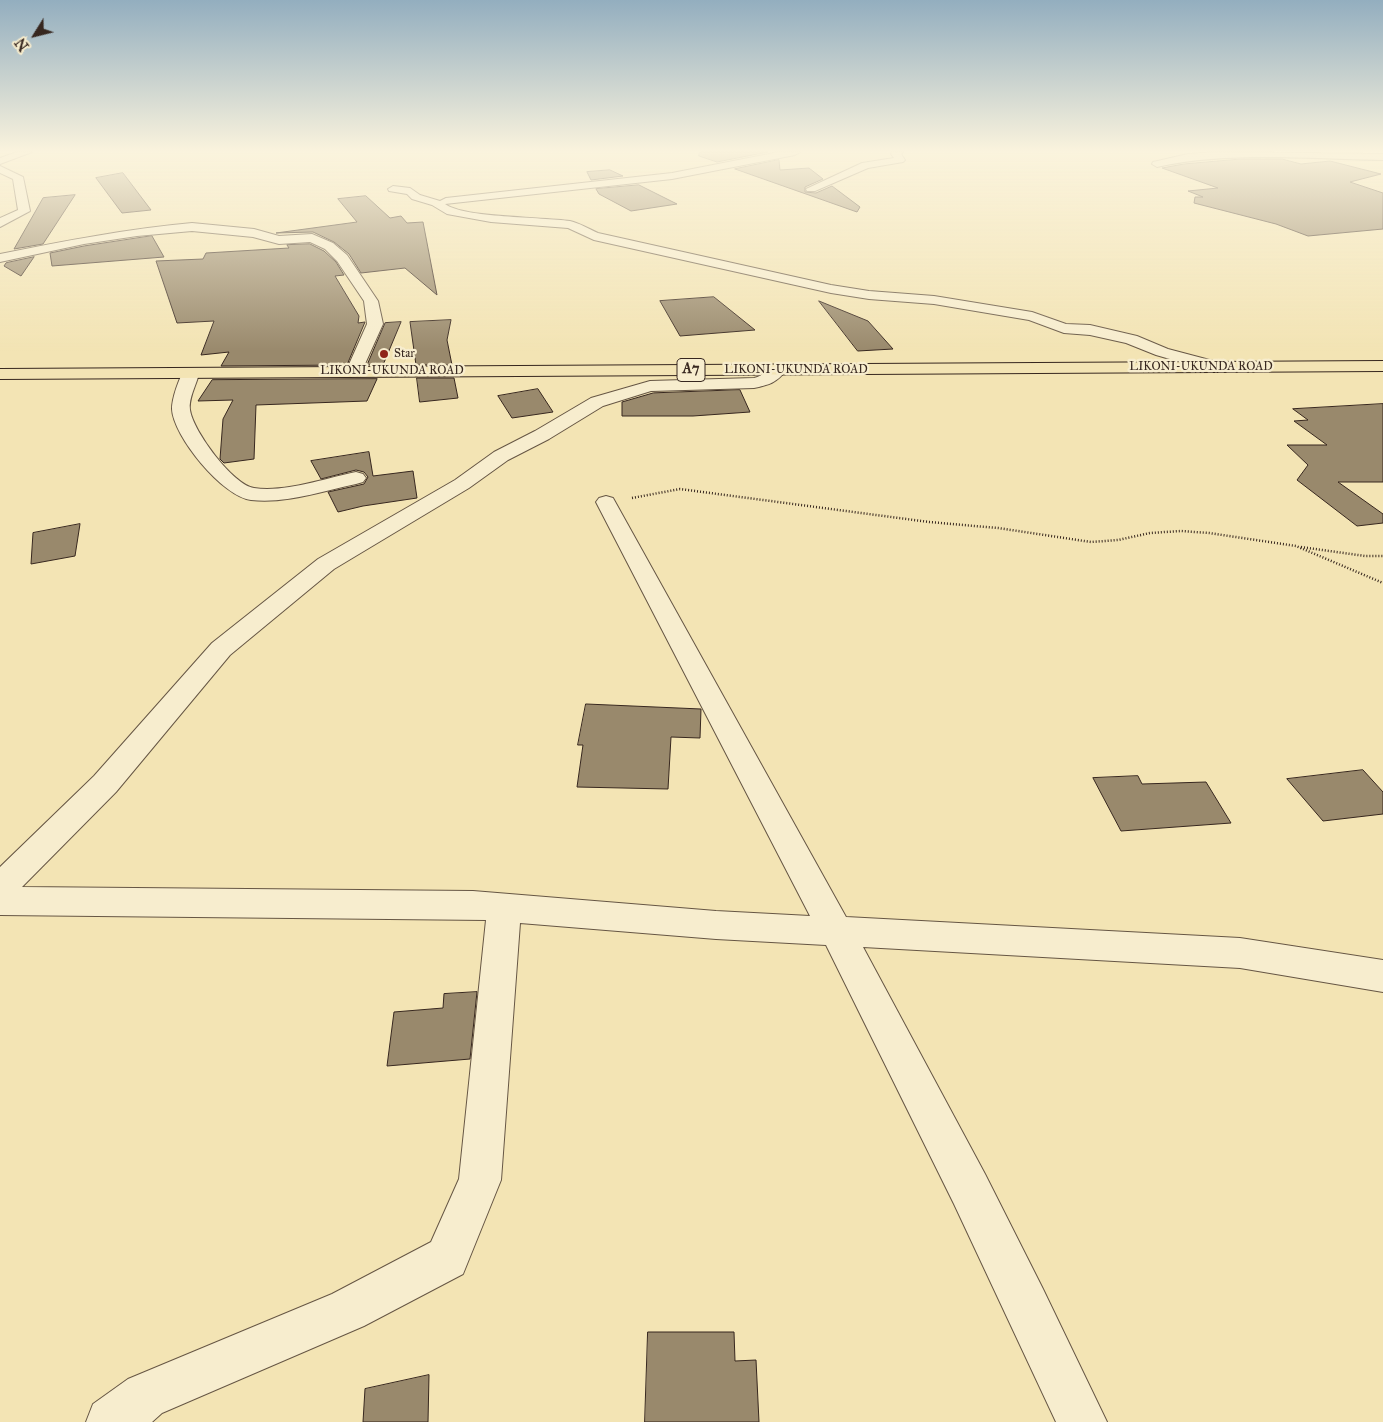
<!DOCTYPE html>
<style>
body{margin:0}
#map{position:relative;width:1383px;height:1422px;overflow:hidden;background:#f3e4b4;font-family:"IM FELL Great Primer",serif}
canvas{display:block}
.north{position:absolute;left:10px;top:10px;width:50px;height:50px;-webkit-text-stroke:4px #f7edce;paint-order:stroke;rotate:234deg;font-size:14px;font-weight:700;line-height:20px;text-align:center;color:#37271f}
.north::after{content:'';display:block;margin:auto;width:18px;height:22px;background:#37271f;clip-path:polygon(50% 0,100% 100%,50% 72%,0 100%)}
</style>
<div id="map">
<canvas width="1383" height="1422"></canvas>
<div class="north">N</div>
</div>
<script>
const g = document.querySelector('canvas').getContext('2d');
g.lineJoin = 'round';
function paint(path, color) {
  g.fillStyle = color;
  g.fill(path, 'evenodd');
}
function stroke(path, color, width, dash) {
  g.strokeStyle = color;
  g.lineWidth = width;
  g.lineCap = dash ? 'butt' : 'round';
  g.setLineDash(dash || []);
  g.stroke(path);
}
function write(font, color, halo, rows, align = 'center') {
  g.font = font + ' "IM FELL Great Primer",serif';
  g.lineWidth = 4.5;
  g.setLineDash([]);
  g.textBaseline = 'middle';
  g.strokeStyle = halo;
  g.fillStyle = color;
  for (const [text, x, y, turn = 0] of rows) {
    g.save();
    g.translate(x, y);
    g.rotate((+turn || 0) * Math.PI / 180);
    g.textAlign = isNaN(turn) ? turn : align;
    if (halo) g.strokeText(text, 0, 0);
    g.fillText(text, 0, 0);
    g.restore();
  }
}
const building = new Path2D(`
 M700,152H768L717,162L699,156Z
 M1241,159H1282L1301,164L1330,161L1381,174L1350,182L1383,193V229L1308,236L1276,224L1194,203L1195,197H1203L1188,191L1218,188L1162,168L1184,164Z
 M779,160L780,170L809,168L823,179L805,187V192L816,193L832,186L860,207L857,212L735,169Z
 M610,170L623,176L591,180L587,172Z
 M123,173L151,210L122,213L96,178Z
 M639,185L677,204L631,211L599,194L596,189Z
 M75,195L43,244L14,249L43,198Z
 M366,196L390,218L401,216L407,223L423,222L437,295L405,268L361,273L349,254L334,242L313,232L276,233L357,222L338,199Z
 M152,236L164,257L52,266L50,253L84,246Z
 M310,244L324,251L336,262L344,275L335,276L359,316L358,323L365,322L347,365L221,366L229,352L201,355L214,321L177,323L156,261L203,259L206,253L289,248L287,245Z
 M34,257L21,276L4,266L6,263Z
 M714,297L755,330L680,336L660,301Z
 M819,301L868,321L893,349L858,351Z
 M451,320L447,340L452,365H416L410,322Z
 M401,322L383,365H367L385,323Z
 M417,378H454L458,398L420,402Z
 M377,379L367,401L256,405L254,459L224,463L220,459L223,419L233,400L198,401L212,380Z
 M538,389L553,412L512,418L498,396Z
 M740,390L750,412L693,416H622V402L653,393Z
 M1383,404V482H1338L1383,514V523L1357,526L1297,480L1308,465L1287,445H1327L1294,421L1308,420L1293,409Z
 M369,452L373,476L413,471L417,498L363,506L338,512L328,492L364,484L368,477L364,472L356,470L321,479L311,461Z
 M80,524L75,556L31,564L33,533Z
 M586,704L701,709L700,738L671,737L668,789L577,787L583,745H578Z
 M1363,770L1383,792V814L1323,821L1287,779Z
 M1138,776L1142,784L1206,782L1231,823L1121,831L1093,778Z
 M477,992L470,1059L387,1066L394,1012L443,1008L444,994Z
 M648,1332H734L735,1361L756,1360L759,1422H645Z
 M429,1375L428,1422H363L365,1389Z`);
const path = new Path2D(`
 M632,498L680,489L929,522L998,528L1091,542L1118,540L1150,533L1181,531L1209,533L1296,546L1383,583
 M1301,547L1365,556H1383`);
const minor = new Path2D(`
 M17,152H32L0,164V158Z
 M779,152H800L795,155L672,179L445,204C464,218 542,217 570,221C579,223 589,229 598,233L831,285L869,291L934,296L1032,312L1066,324L1090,325L1137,336L1168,349L1221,363L1223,367L1221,371L1215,372L1156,355L1126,343L1090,335L1064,333L1029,320L934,304L869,299L831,293L594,240L568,228L491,222L447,214L432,205L412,199L407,194L389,191L388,189L393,186L410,188L420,195L440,201L446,198L672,173Z
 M892,152H903L901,154L905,160L903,162L868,168L815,191H807L806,189L862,163L894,158L891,154Z
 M1217,152L1383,154V160C1310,159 1228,151 1157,167L1152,164L1153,162L1188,154Z
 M0,166L23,177L30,211L0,227V218L18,210L13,179L0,173Z
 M192,223L254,229L279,236L312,234L333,243L347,255L378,301L383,324L360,375H348L346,371L367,324L364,301L337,261L325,249L310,242L279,244L253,237L192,231L137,236L84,244L0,262V254C64,241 127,229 192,223Z
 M778,365L784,366L786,370C777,383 768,385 754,388L651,391L603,406L549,439L508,460L469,488L334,569L230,655L116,792L22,887L473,891L716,911L810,916L596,502L599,498L606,496L613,498L846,917L1240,938L1383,960V992L1240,968L863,947L985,1174L1043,1289L1107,1422H1056L954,1204L826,945L716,939L520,923L501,1180L463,1274L364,1326L162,1413L152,1422H86L93,1404L128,1379L332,1294L431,1242L459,1179L486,920L0,915V867L94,776L212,643L318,559L455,480L494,452L535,431L591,398L650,381L754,378C764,376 768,367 778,365Z
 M191,368L197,369L199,373C197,384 188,398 190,410C193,431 233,485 254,488C284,493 326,478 356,472L363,474L366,478L363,482L356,484C322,491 286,504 251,500C223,497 173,436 172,409C172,398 179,378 185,369Z`);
const highway = new Path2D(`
 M1383,361V371L0,379V369Z`);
const markers = [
 [384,354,5,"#8f2418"]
];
const farPoinames = [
 ["Star",394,354]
];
const farStreetnames = [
 ["LIKONI-UKUNDA ROAD",1201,367],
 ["LIKONI-UKUNDA ROAD",796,370],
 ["LIKONI-UKUNDA ROAD",392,371]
];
const shields = [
 [691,370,28]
];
const shieldNames = [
 ["A7",691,370]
];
paint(building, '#99896c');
stroke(building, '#37271f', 1);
stroke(minor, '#665644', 2);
stroke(highway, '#37271f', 2);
stroke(path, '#37271f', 2.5, [1, 2]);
paint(minor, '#f7edce');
paint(highway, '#f3e4b4');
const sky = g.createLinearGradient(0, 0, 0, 351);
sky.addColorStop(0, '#93aebf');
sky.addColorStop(0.43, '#faf3dd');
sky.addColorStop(1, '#faf3dd00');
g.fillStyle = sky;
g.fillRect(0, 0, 1383, 351);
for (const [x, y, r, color] of markers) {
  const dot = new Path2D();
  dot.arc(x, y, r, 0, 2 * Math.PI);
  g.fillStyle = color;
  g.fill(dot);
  stroke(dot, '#f7edce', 2);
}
write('12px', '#37271f', '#f7edce', farPoinames, 'left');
write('12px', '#37271f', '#f7edce', farStreetnames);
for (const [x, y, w] of shields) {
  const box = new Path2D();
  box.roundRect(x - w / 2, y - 11.5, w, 23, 4);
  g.fillStyle = '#f7edce';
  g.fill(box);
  stroke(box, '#37271f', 1);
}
write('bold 14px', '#37271f', null, shieldNames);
</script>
